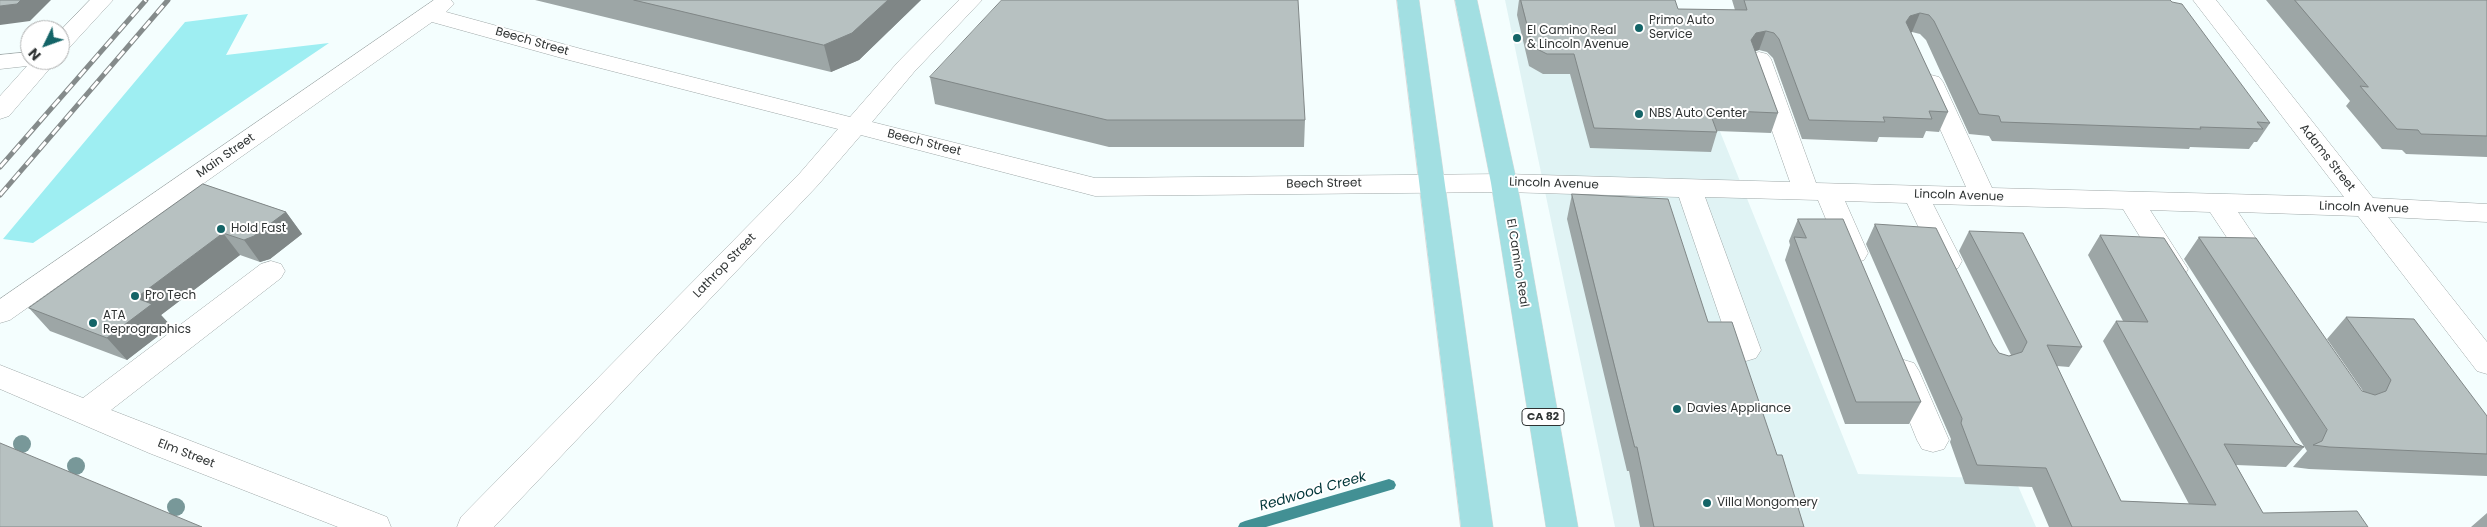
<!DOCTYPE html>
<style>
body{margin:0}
#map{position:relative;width:2487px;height:527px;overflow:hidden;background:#f4fefe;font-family:Poppins,sans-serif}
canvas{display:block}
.north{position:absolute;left:20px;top:20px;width:50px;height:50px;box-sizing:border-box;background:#fff;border:1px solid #acadad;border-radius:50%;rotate:228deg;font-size:14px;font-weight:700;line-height:20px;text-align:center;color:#2f3333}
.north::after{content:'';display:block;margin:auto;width:18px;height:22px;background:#146467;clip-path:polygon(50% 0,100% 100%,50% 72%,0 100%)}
</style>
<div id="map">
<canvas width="2487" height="527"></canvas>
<div class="north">N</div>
</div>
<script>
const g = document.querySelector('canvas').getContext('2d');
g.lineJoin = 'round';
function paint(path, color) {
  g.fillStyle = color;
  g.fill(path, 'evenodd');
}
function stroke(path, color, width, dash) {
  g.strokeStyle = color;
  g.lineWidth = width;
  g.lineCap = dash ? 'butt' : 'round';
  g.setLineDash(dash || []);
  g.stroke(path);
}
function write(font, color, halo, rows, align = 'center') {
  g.font = font + ' Poppins,sans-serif';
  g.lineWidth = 4;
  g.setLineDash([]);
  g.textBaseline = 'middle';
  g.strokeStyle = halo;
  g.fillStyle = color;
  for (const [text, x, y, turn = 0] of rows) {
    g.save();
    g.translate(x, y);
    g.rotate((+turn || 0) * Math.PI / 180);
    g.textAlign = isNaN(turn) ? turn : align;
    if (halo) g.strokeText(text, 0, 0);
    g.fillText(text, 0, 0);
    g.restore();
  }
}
const built = new Path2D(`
 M1505,0H1667L1858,474L2015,479L2036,527H1615Z`);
const green = new Path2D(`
 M248,14L226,55L329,43L33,243L3,239L185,22Z`);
const stream = new Path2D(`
 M1389,479L1394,481L1396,485L1394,489L1266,527H1238L1240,523L1245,521Z`);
const minor = new Path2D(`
 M90,0H113L68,49L60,51V31Z
 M434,0H451L454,4L446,12L585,50L850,117L898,62L959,0H982L914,72L872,122L1095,178L1504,174L1790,182L1747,59L1751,54L1759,52L1767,54L1771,59L1816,183L1966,187L1919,82L1923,77L1931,75L1939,77L1943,82L1992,188L2344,197L2193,0H2216L2373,198L2487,204V222L2388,217L2487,342V374L2477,371L2358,216L2238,212L2277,270L2273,277L2263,280L2253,277L2210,212L2150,210L2188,269L2184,276L2174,279L2164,276L2123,209L1933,204L1962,261L1958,268L1948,271L1938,268L1907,203L1845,201L1868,253L1864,260L1854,263L1844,260L1840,253L1818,200L1705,197L1761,350L1756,358L1746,361L1736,358L1731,350L1679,197L1504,192L1095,196L861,135L818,185L494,527H457L461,517L800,173L838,129L569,60L432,22L10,320L0,323V299Z
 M30,52V60H57L9,116L0,119V96L27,66L0,69V55Z
 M271,261L281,264L285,271L281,278L111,410L387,517L391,527H338L149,453L0,389V365L83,398L261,264Z
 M1904,360L1914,363L1919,371L1949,440L1944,449L1933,452L1922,449L1917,440L1889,371L1894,363Z`);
const major = new Path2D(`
 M1397,0H1419L1493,527H1461Z
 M1455,0H1477L1517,183L1578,527H1546L1491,183Z`);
const rail = new Path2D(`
 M0,167L146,0
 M0,195L168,0`);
const trees = [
 [22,444],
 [76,466],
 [176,507]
];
const wall = new Path2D(`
 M535,0H921L859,60L831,72Z
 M1519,0L1678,9L1735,10L1732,0H2170L2270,123L2257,142H2254L2249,149L2190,147L2189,149L1992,141L1989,136L1969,134L1926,40L1920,34L1912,32L1911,33L1948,112L1939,132L1926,131L1923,138L1879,137L1877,142L1802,139L1773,58L1767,52L1759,50L1755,51L1778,113L1771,133L1717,131V132L1711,152L1590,148L1570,74H1543L1529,66L1517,15Z
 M2266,0H2487V157L2406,154L2402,150L2382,149L2346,106L2350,101Z
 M930,77L1305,120L1304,147H1109L935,104Z
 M203,184L286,212L302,234L270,259L260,262L240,255L161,315L171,326L127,360L50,331L29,308Z
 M1572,194L1777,455L1804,527H1640L1629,471H1627L1567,219Z
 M1798,219L1921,402L1909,424H1845L1785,260L1790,245L1789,241Z
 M1875,224L1993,344L1999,353L2009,356L2011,355L1959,251L1969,231L2082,347L2069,367L2057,366L2121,501L2189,504L2103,341L2116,321H2123L2088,255L2100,235L2295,443L2304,447L2286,467L2236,465L2263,513L2368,527H2049L2032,487L1965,484L1950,442L1951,439L1866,244Z
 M2199,237L2362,391H2363L2327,339L2346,317L2487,416V476L2309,469L2293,467L2307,451L2184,259Z
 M2487,513V527H2471Z`);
const shadedWall = new Path2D(`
 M21,0H51L30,21L0,25V6Z
 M888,0H921L859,60L831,72L824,45Z
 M1920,13L1912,32L1903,35L1906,22L1910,16Z
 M1766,31L1759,50L1750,53L1751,40L1756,33Z
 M286,212L302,234L270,259L260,262L244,240Z
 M223,233L240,255L161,315L171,326L127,360L107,338L136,298Z`);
const building = new Path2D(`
 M0,0H21L17,4L0,6Z
 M634,0H888L852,33L824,45Z
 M1002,0H1298L1305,120H1107L930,77Z
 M1521,0H1675L1678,9L1747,10L1744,0H2170L2172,2L2182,4L2270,123L2257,122L2263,129L2200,127L2201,129L2001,122L1999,116L1979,114L1934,21L1929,15L1920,13L1910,16L1906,22L1948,112L1929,111L1932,119L1883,117L1885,122L1809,120L1779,39L1774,33L1766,31L1756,33L1751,40L1778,113L1709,110L1717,132L1594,128L1574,54H1547L1533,47Z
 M2295,0H2487V136L2421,134L2418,130L2397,129L2360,86L2368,87Z
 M203,184L286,212L254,236L244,240L223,233L136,298L152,304L107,338L29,308Z
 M1572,194L1668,199L1708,322H1732L1777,455H1782L1804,527H1654L1637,447H1635Z
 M1798,219H1843L1921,402H1856L1794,237L1806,238Z
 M1875,224L1936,228L1993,344L1999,353L2009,356L2022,352L2027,342L1969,231L2023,233L2082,347L2047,345L2121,501L2216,505L2116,321L2148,322L2100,235L2164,238L2295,443L2304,447L2224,444L2263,513L2357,511L2368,527H2072L2046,468L1977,465L1961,423L1962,419Z
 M2199,237L2256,238L2362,391L2375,395L2386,391L2391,380L2346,317L2414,319L2487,416V454L2329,447L2313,445L2322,441L2327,430Z
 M0,443L202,527H0Z`);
const markers = [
 [1639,28,5,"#146467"],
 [1517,38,5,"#146467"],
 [1639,114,5,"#146467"],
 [221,229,5,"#146467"],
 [135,296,5,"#146467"],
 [93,323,5,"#146467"],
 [1677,409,5,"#146467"],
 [1707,503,5,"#146467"]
];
const shields = [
 [1543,417,42]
];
const shieldNames = [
 ["CA 82",1543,417]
];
const poiNames = [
 ["Primo Auto",1649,21],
 ["Service",1649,35],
 ["El Camino Real",1527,31],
 ["& Lincoln Avenue",1527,45],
 ["NBS Auto Center",1649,114],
 ["Hold Fast",231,229],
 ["Pro Tech",145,296],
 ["ATA",103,316],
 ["Reprographics",103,330],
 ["Davies Appliance",1687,409],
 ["Villa Mongomery",1717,503]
];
const streetNames = [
 ["Beech Street",532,42,16],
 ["Beech Street",924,143,14],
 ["Main Street",226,156,-35],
 ["Adams Street",2327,158,52],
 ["Beech Street",1324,184,-1],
 ["Lincoln Avenue",1554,184,2],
 ["Lincoln Avenue",1959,196,2],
 ["Lincoln Avenue",2364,208,2],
 ["El Camino Real",1517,263,81],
 ["Lathrop Street",725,266,-46],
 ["Elm Street",186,454,21]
];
const waterNames = [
 ["Redwood Creek",1313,492,-16]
];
paint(built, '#e0f3f4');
paint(green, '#9eeef2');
paint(stream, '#429094');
stroke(minor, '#9fa8a8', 1);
stroke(major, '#dadada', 1);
paint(minor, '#fff');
paint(major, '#a2dfe2');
stroke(rail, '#858b8b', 5);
stroke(rail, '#fff', 3, [10]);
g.fillStyle = '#789899';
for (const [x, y] of trees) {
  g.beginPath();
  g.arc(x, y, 9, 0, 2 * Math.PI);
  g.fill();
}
paint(wall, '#9da6a6');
paint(shadedWall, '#808787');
paint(building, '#b7c1c1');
stroke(building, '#808787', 1);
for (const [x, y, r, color] of markers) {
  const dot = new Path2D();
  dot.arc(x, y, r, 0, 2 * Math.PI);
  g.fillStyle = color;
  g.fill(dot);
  stroke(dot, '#fff', 2);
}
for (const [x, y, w] of shields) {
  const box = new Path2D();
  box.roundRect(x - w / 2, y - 8.5, w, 17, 4);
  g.fillStyle = '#fff';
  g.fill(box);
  stroke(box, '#2f3333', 1);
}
write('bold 11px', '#2f3333', null, shieldNames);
write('12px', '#2f3333', '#fff', poiNames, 'left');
write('12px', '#2f3333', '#fff', streetNames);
write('italic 14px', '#003639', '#fff', waterNames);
</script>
